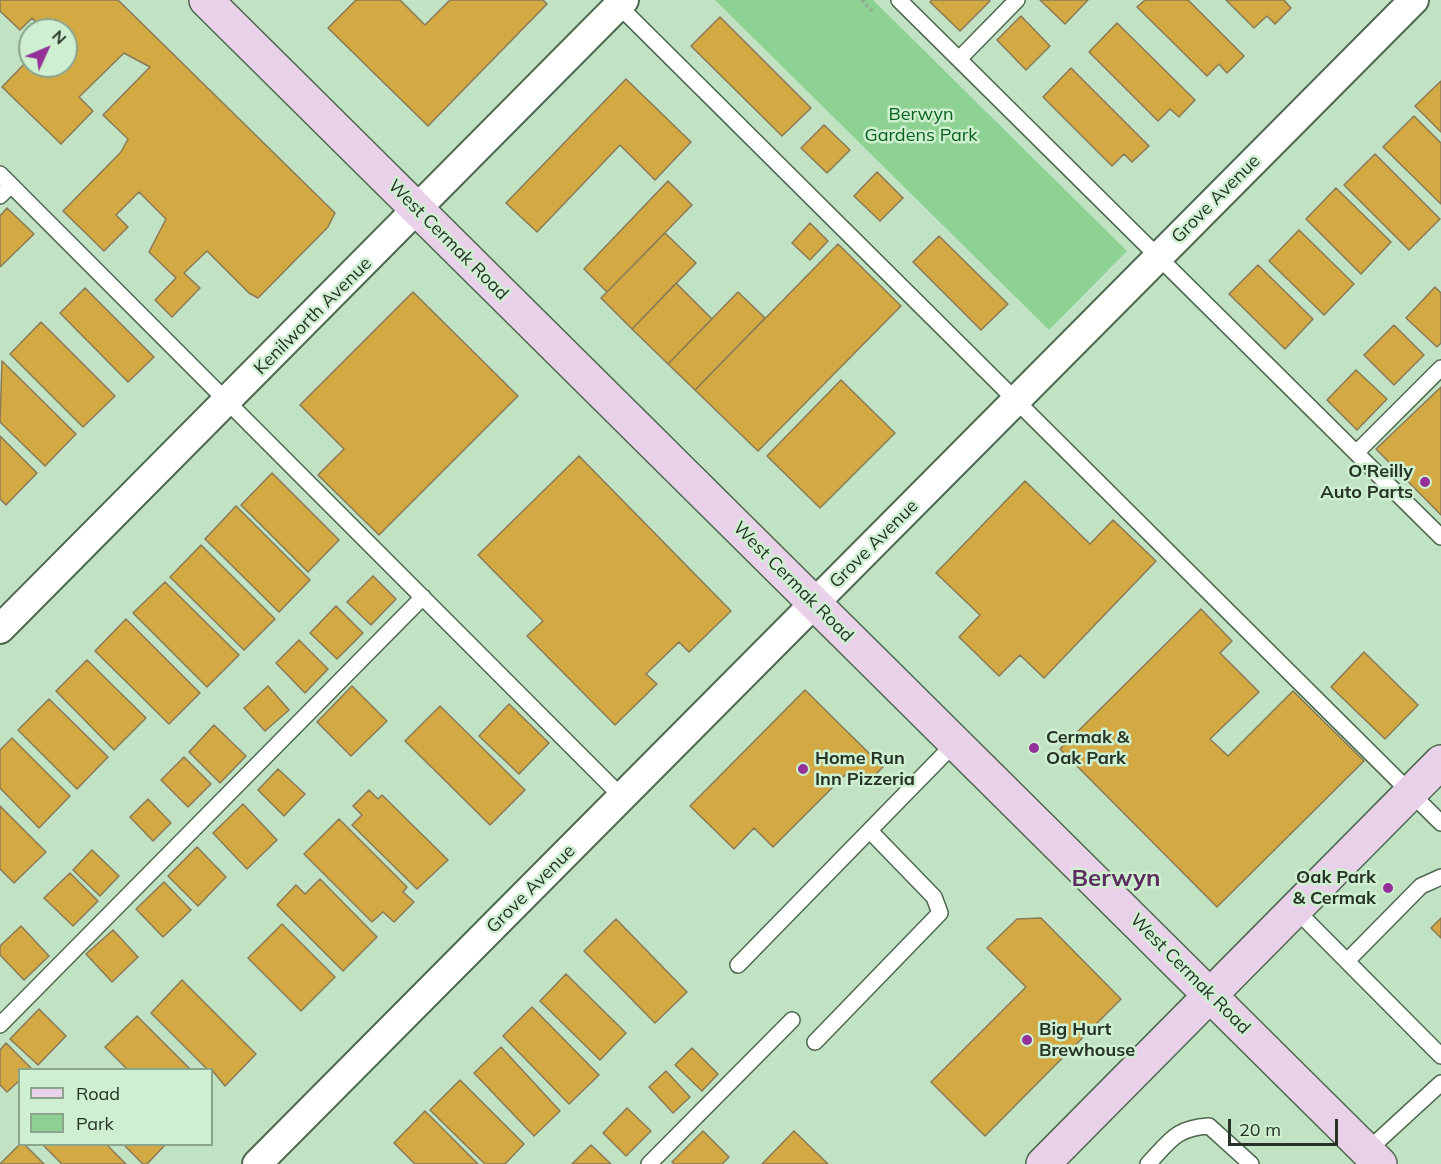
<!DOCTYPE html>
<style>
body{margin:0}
#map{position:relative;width:1441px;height:1164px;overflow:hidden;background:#c2e3c3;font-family:Mulish,sans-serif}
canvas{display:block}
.legend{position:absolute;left:18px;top:1068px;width:195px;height:78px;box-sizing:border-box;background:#cef0d0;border:2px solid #8ba48c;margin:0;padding:8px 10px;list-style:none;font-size:18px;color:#273327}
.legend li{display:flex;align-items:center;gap:12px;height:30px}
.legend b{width:30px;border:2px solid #8ba48c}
.north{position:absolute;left:18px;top:18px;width:60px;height:60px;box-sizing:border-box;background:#cef0d0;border:2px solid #8ba48c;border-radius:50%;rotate:46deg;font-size:16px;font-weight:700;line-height:24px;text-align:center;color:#273327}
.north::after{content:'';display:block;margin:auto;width:21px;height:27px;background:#943198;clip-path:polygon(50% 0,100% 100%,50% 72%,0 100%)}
.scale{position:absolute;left:1228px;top:1119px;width:110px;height:27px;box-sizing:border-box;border:3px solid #273327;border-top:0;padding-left:8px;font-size:18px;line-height:21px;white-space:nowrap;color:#273327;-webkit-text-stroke:4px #cef0d0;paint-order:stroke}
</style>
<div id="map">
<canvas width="1441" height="1164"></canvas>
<ul class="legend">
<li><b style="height:8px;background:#ead1ea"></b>Road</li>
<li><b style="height:16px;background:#8dd292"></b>Park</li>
</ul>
<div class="north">N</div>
<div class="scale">20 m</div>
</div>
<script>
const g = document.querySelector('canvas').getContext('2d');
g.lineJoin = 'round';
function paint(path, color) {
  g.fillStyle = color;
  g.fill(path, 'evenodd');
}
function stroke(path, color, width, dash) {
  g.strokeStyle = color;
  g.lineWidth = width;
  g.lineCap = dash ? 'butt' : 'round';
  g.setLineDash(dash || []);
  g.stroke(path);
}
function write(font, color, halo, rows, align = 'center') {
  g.font = font + ' Mulish,sans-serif';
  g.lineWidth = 5;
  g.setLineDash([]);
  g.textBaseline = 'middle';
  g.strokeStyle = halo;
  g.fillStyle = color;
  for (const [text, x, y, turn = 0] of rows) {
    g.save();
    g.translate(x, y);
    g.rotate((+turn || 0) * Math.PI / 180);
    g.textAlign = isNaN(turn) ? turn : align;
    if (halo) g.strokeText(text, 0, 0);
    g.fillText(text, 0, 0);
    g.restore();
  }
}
const green = new Path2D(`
 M715,0H873L1127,251L1049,330Z`);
const building = new Path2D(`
 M0,0H118L335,213L328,227L258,298L249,293L207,251L184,273L200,288L172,317L155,300L176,278L149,252L166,219L139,192L116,215L128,227L104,251L63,211L121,152L128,139L103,115L150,67L124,53L79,97L93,111L61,144L2,87L30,58V66H66V30H44L32,18L20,30L0,11Z
 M356,0H400L425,25L450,0H543L547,4L428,126L328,28Z
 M932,0H989L990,1L960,31L930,2Z
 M1040,0H1088L1065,24Z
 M1145,0H1188L1244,56L1227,73L1219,64L1207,76L1137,7Z
 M1226,0H1284L1291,8L1275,24L1267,16L1254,28Z
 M1021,16L1050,46L1026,70L997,40Z
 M720,17L811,108L782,136L691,46Z
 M1117,23L1195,100L1179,117L1170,109L1158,121L1089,52Z
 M1071,68L1149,146L1132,162L1124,154L1112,166L1043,97Z
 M626,79L691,142L655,180L620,145L537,232L506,203Z
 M1441,81V132L1415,106Z
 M1414,116L1441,143V204L1383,147Z
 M824,125L850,150L827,173L801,148Z
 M1375,154L1440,219L1409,250L1344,185Z
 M877,172L903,198L880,221L854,196Z
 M668,181L692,205L607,292L584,269Z
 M1336,188L1391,242L1361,274L1306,219Z
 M7,208L34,234L0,267V216Z
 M810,223L828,241L810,260L792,243Z
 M1299,230L1354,284L1324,315L1269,261Z
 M665,233L696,263L632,329L601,298Z
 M939,236L1008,304L981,330L913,262Z
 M838,244L901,306L758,451L695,390Z
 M1258,265L1313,319L1285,349L1229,294Z
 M676,283L712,319L668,364L632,329Z
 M1435,287L1441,293V343L1437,347L1406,318Z
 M85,288L154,357L128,382L60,313Z
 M413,292L518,396L379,535L318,475L344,449L300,405Z
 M738,292L765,318L695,390L668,364Z
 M41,322L115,396L83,427L10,354Z
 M1394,325L1424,355L1394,385L1364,355Z
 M2,361L76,434L45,466L0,422Z
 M1356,370L1387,399L1357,430L1327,400Z
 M841,380L895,433L820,508L767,456Z
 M1441,387V515L1376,449Z
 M0,436L37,473L6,505L0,499Z
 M579,456L731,611L689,652L679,642L646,674L657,684L615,725L527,636L543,621L478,555Z
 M272,473L339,540L308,572L241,505Z
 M1025,481L1090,544L1113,520L1156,561L1044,678L1020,655L999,676L959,637L980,615L936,573Z
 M236,506L310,580L279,612L205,539Z
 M201,545L275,619L244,650L170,577Z
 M373,576L396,599L371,625L347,602Z
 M165,582L239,655L207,687L133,613Z
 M336,606L363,633L337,659L310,633Z
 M1201,609L1232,641L1220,653L1259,692L1210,739L1228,756L1293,691L1364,761L1217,907L1060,749Z
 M126,619L200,693L169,724L95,651Z
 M299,640L328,669L305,693L276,663Z
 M1364,652L1418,705L1385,739L1331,687Z
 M87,660L146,718L114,750L56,691Z
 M268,686L289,710L265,731L244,708Z
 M352,686L387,721L351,756L317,722Z
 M805,690L883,767L863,787L848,772L773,847L754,828L734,849L690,806Z
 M49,699L108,757L77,789L18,730Z
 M509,704L549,743L519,774L479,736Z
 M440,706L525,790L490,825L405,741Z
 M214,725L246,756L220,783L189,752Z
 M12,738L70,796L39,828L0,788V750Z
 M184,757L211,784L188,807L161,780Z
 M278,769L305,794L284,816L258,790Z
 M369,790L378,799L382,795L448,860L417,889L352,825L362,815L353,806Z
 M148,799L171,823L153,841L130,817Z
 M243,804L277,840L247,869L213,833Z
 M0,806L46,852L14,883L0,869Z
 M339,819L407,887L403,892L414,902L394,922L383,912L372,922L304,854Z
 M197,847L226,877L198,906L168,876Z
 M92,850L119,876L100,896L73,870Z
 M70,873L98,901L73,926L44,898Z
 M320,879L377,937L343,971L277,905L296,885L305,894Z
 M164,882L191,910L163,937L136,909Z
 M1041,918L1121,999L985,1136L931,1082L1026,987L987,948L1017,919Z
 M1441,918V938L1431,928Z
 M616,919L687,992L655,1023L584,951Z
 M282,924L335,977L301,1011L248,958Z
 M21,926L49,956L24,980L0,955V946Z
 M113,930L138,957L112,982L86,954Z
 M566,974L626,1033L600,1060L540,1001Z
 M182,980L256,1054L225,1086L212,1070H208L151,1013Z
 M532,1007L599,1075L569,1104L503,1036Z
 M39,1009L66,1036L38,1065L10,1039Z
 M137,1016L191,1070H128L105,1047Z
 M6,1043L31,1068L20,1070V1080L7,1092L0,1085V1050Z
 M501,1047L560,1111L534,1136L474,1073Z
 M692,1048L718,1074L702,1091L675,1065Z
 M666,1071L690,1097L673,1113L649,1087Z
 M460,1080L524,1144L505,1164H485L430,1110Z
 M627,1108L651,1131L626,1156L603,1133Z
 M425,1111L478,1164H415L394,1143Z
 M703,1131L729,1157L722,1164H674L672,1162Z
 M794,1131L828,1164H762Z
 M20,1144H24L44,1164H0Z
 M42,1144H106L126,1164H62Z
 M123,1144H166L147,1164H143Z
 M591,1145L611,1164H572Z`);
const path = new Path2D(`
 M862,0L874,13`);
const lane = new Path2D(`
 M899,0L1441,537
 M615,2L1441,823
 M959,59L1017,0
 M0,174L622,797
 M0,196L11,185
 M1356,453L1441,368
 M1295,909L1441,1056
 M1347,961L1421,886L1441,877
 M738,965L955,743
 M0,1025L423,597
 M815,1042L940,913L934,897L870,831
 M1367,1151L1441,1083
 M649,1164L792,1020
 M1148,1164C1170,1141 1175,1128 1209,1126L1251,1164`);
const street = new Path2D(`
 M0,629L624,0
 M257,1164L1414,0`);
const secondary = new Path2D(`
 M206,0L1380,1164
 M1043,1164L1441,762`);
const markers = [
 [1425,482,6,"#943198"],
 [1034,748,6,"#943198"],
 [803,769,6,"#943198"],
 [1388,888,6,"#943198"],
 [1027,1040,6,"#943198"]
];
const parkNames = [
 ["Berwyn",921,115],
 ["Gardens Park",921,136]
];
const streetNames = [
 ["Grove Avenue",1216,199,-45],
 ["West Cermak Road",448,240,45],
 ["Kenilworth Avenue",313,316,-45],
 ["Grove Avenue",874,544,-45],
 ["West Cermak Road",793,582,45],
 ["Grove Avenue",531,889,-45],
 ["West Cermak Road",1190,974,45]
];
const poiNames = [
 ["O'Reilly",1413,472,"right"],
 ["Auto Parts",1413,493,"right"],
 ["Cermak &",1046,738],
 ["Oak Park",1046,759],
 ["Home Run",815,759],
 ["Inn Pizzeria",815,780],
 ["Oak Park",1376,878,"right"],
 ["& Cermak",1376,899,"right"],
 ["Big Hurt",1039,1030],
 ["Brewhouse",1039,1051]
];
const districtNames = [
 ["Berwyn",1116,879]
];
paint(green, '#8dd292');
paint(building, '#d2a943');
stroke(building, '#8a7a56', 1.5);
stroke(lane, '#4c694e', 18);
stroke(street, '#4c694e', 32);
stroke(secondary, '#4c694e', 36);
stroke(path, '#92ad93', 4, [3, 3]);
stroke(lane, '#fff', 15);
stroke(street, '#fff', 28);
stroke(secondary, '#ead1ea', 33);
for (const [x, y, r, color] of markers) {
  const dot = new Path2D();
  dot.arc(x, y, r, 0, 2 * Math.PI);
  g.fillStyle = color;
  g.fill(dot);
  stroke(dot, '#cef0d0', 2);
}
write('18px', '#09611f', '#cef0d0', parkNames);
write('18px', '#273327', '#cef0d0', streetNames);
write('bold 18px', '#273327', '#cef0d0', poiNames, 'left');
write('bold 24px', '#5d2d5f', '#cef0d0', districtNames);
</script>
